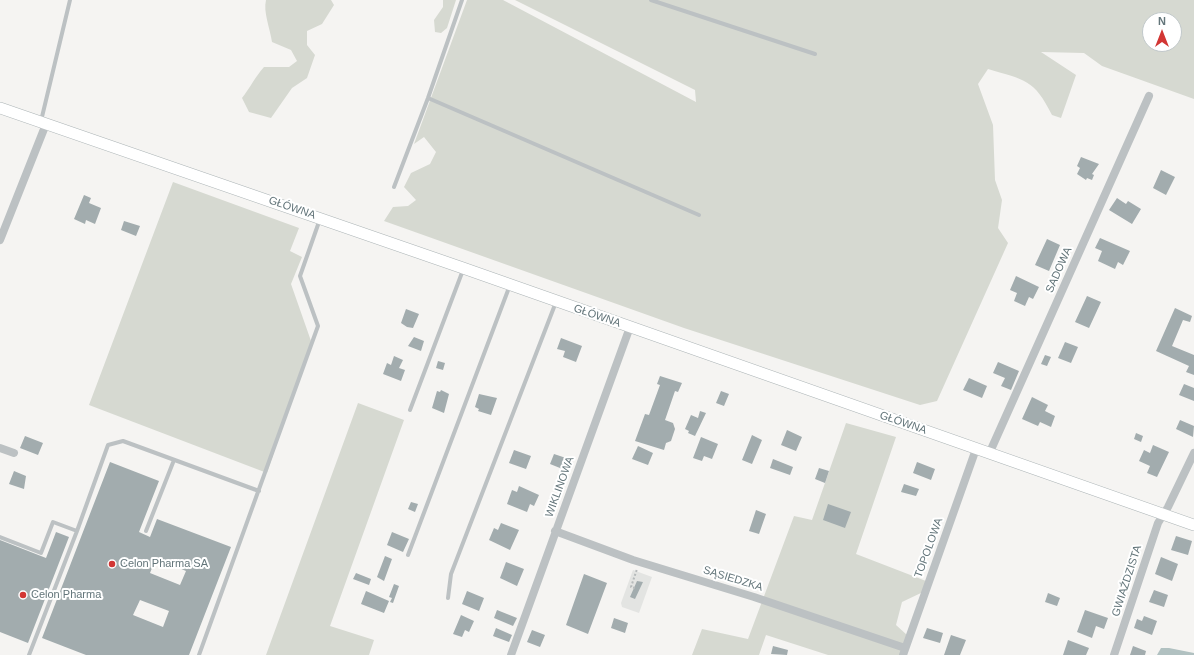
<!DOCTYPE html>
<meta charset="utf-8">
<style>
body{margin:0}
#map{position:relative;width:1194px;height:655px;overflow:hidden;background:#f5f4f2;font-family:Arial,sans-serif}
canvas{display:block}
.north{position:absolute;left:1142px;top:12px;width:40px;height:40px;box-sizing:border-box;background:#fff;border:1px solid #c1c8ca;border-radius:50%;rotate:0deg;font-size:11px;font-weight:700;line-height:16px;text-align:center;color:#63757a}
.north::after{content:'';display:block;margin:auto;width:14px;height:18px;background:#d23634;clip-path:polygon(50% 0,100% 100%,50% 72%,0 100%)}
</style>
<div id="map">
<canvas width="1194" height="655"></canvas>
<div class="north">N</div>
</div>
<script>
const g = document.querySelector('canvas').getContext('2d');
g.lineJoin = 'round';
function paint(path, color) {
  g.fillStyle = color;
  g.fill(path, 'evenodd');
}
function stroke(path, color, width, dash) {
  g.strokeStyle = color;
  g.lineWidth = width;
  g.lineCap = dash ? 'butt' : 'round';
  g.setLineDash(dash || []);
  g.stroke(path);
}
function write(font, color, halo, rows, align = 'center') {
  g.font = font + ' Arial,sans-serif';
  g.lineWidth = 4;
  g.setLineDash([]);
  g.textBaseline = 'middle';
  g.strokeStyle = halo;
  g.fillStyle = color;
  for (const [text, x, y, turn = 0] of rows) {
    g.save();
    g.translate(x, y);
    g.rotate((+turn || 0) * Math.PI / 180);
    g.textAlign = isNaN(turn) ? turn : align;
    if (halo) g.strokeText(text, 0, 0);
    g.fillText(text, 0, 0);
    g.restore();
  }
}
const built = new Path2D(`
 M633,570L652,577L639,613L622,607L621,603Z`);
const green = new Path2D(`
 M266,0H331L334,5L322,24L307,31V45L315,55L307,78L292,88L271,118L249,112L242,98C250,88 255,77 264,67H289L297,61L291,50L272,42C270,28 263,12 266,0Z
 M443,0H456L447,28L441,33L435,32L434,20L443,7Z
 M467,0H503L696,102L695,90L515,0H1194V99L1102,66L1084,53L1041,52L1076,75L1061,118L1052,115C1034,79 1025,80 988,69L978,84L993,125L995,180L1002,200L998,228L1008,243L937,401L920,405L684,328L384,221L393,207L408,206L416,200L404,187L411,173L430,164L436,152L424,137L414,144ZM1150,20H1174V44H1150Z
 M173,182L299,228L290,251L302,257L291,284L311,341L267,473L89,405Z
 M358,403L404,420L330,626L374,640L369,655H266Z
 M846,423L896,437L856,554L926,581L923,592L902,602L896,625L907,635L900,655H828L766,635L759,655H692L702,629L748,639L794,516L812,520Z`);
const water = new Path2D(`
 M1161,648H1169L1194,653V655H1157Z`);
const building = new Path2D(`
 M1081,157L1099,164L1092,174L1094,175L1092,180L1087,178L1086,180L1077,174L1080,168L1077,166Z
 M1161,170L1175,177L1166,195L1153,188Z
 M84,195L91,198L89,203L101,208L95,224L86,220L85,224L74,219Z
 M1117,198L1126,204L1128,201L1141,209L1132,224L1109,210Z
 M124,221L140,226L136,236L121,230Z
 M1100,238L1130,251L1123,265L1118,262L1115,269L1098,261L1102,251L1095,248Z
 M1047,239L1060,245L1049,271L1035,265Z
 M1016,276L1039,287L1033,299L1029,297L1025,306L1014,301L1017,293L1010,290Z
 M1087,296L1101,302L1089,328L1075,322Z
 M1175,308L1192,316L1190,322L1183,320L1172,346L1194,355V375L1186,372L1189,366L1156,351Z
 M406,309L419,314L413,328L407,327L401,323Z
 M414,337L424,341L421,351L408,346Z
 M561,338L582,346L576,362L563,357L565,351L557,349Z
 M1065,342L1078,347L1071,363L1058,358Z
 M1045,355L1051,357L1047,366L1041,364Z
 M394,356L403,360L399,368L405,370L401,381L383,374L387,363L391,365Z
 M438,361L445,363L443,370L436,368Z
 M998,362L1019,371L1011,390L1001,386L1005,378L993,373Z
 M660,376L682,383L678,392L675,391L665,420L673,423L675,429L671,441L666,443L664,450L635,441L645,414L649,415L660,385L657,384Z
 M969,378L987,386L982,398L963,390Z
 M1184,384L1194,388V401L1179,395Z
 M441,390L449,394L444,413L432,408L437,391L440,392Z
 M721,391L729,394L724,406L716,403Z
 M479,394L497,398L491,415L478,411L479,409L475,407Z
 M1032,397L1048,405L1045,411L1055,416L1051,427L1040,422L1038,426L1022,419Z
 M700,411L706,413L695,436L688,433L689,431L685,429L691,415L698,418Z
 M1180,420L1194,426L1193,437L1176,429Z
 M787,430L802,437L796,451L781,445Z
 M1136,433L1143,436L1141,442L1134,439Z
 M752,435L762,440L752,464L742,460Z
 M25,436L43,443L38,455L20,448Z
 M701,437L718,444L712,459L704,456L702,461L693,458Z
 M1153,445L1169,452L1157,477L1147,473L1150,466L1139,461L1144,450L1150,453Z
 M638,446L653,453L648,465L632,459Z
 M514,450L531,456L526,469L509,463Z
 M554,454L569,459L565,470L550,464Z
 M773,459L793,467L790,475L770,468Z
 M110,462L159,481L139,532L150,537L157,519L231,547L189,655H86L42,638ZM156,558L186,571L180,585L150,573ZM140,600L169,611L163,627L133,615Z
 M917,462L935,469L931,480L913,473Z
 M819,468L829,471L825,483L815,479Z
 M14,471L26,476L24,489L9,484Z
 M904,484L919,489L916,496L901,492Z
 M519,486L539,495L534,506L530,504L527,512L507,504L512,490L517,492Z
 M411,502L418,504L415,512L408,509Z
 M828,504L851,512L845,528L823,520Z
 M756,510L766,514L759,534L749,531Z
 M501,523L519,530L510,550L489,540L494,528L498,530Z
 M56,532L69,537L28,643L0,632V540L46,558Z
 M392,532L409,539L403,552L387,545Z
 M1176,536L1192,541L1188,555L1171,550Z
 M385,556L392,559L384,581L377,577Z
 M1161,557L1178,564L1172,581L1155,574Z
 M506,562L524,569L517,586L500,578Z
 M356,573L371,579L369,585L353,579Z
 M584,574L607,583L588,634L566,625Z
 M637,581L643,582L635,599L630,597Z
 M394,584L399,586L393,603L390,602L392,598L389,597Z
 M1154,590L1168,595L1164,607L1149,602Z
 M366,591L389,601L384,613L361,604Z
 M467,591L484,598L479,611L462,604Z
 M1048,593L1060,598L1057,606L1045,602Z
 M497,610L517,618L513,626L494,618Z
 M1085,610L1108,618L1104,629L1096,626L1092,638L1077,632Z
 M461,615L474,621L469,632L465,630L462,637L453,634Z
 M1144,616L1157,621L1152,635L1134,628L1137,619L1142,621Z
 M614,618L628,623L625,633L611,628Z
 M496,628L512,635L509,642L493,636Z
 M927,628L943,633L940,643L923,638Z
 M532,630L545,635L540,647L527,642Z
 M951,635L966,640L960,655H944Z
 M1068,640L1089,648L1086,655H1063Z
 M773,646L788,650L787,655L771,654Z
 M1133,646L1146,651L1145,655H1130Z`);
const path = new Path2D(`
 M635,588L631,587L637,569`);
const lane = new Path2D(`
 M651,0L815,54
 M428,98L699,215
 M41,121L70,0
 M394,187L428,98L462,0
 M410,410L463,270
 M77,531L108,445L123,441L259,491
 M146,531L174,460
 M0,537L41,553L53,522L77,531L29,655
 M408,555L510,285
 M448,598L451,574L556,302
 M199,655L318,326L300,276L320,219`);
const street = new Path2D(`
 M0,240L46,124
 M0,448L14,453
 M989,454L1149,96
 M555,531L633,560L754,597L905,648
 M511,655L630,327
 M903,655L976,449
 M1114,655L1158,523L1168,507L1194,453`);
const secondary = new Path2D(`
 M0,108L463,268L1194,525`);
const markers = [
 [112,564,4,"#d23634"],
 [23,595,4,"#d23634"]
];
const streetNames = [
 ["GŁÓWNA",292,208,19],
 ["SADOWA",1059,270,-66],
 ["GŁÓWNA",597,316,19],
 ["GŁÓWNA",903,423,19],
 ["WIKLINOWA",560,487,-70],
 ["TOPOLOWA",929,548,-70],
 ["SĄSIEDZKA",733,579,17],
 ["GWIAŹDZISTA",1127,581,-72]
];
const poiNames = [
 ["Celon Pharma SA",120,564],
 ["Celon Pharma",31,595]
];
paint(built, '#e3e4e2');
paint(green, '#d6d9d1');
paint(water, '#b1c1c1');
paint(building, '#a2acae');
stroke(secondary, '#acb4b6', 12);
stroke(path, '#b6babb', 2, [2, 2]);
stroke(lane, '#bcc1c3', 4);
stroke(street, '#bcc1c3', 8);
stroke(secondary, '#fff', 11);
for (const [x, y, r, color] of markers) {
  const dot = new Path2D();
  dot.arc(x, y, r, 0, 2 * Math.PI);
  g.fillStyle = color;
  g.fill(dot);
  stroke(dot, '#fff', 1.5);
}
write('11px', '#63757a', '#fff', streetNames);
write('11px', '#63757a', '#fff', poiNames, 'left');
</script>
